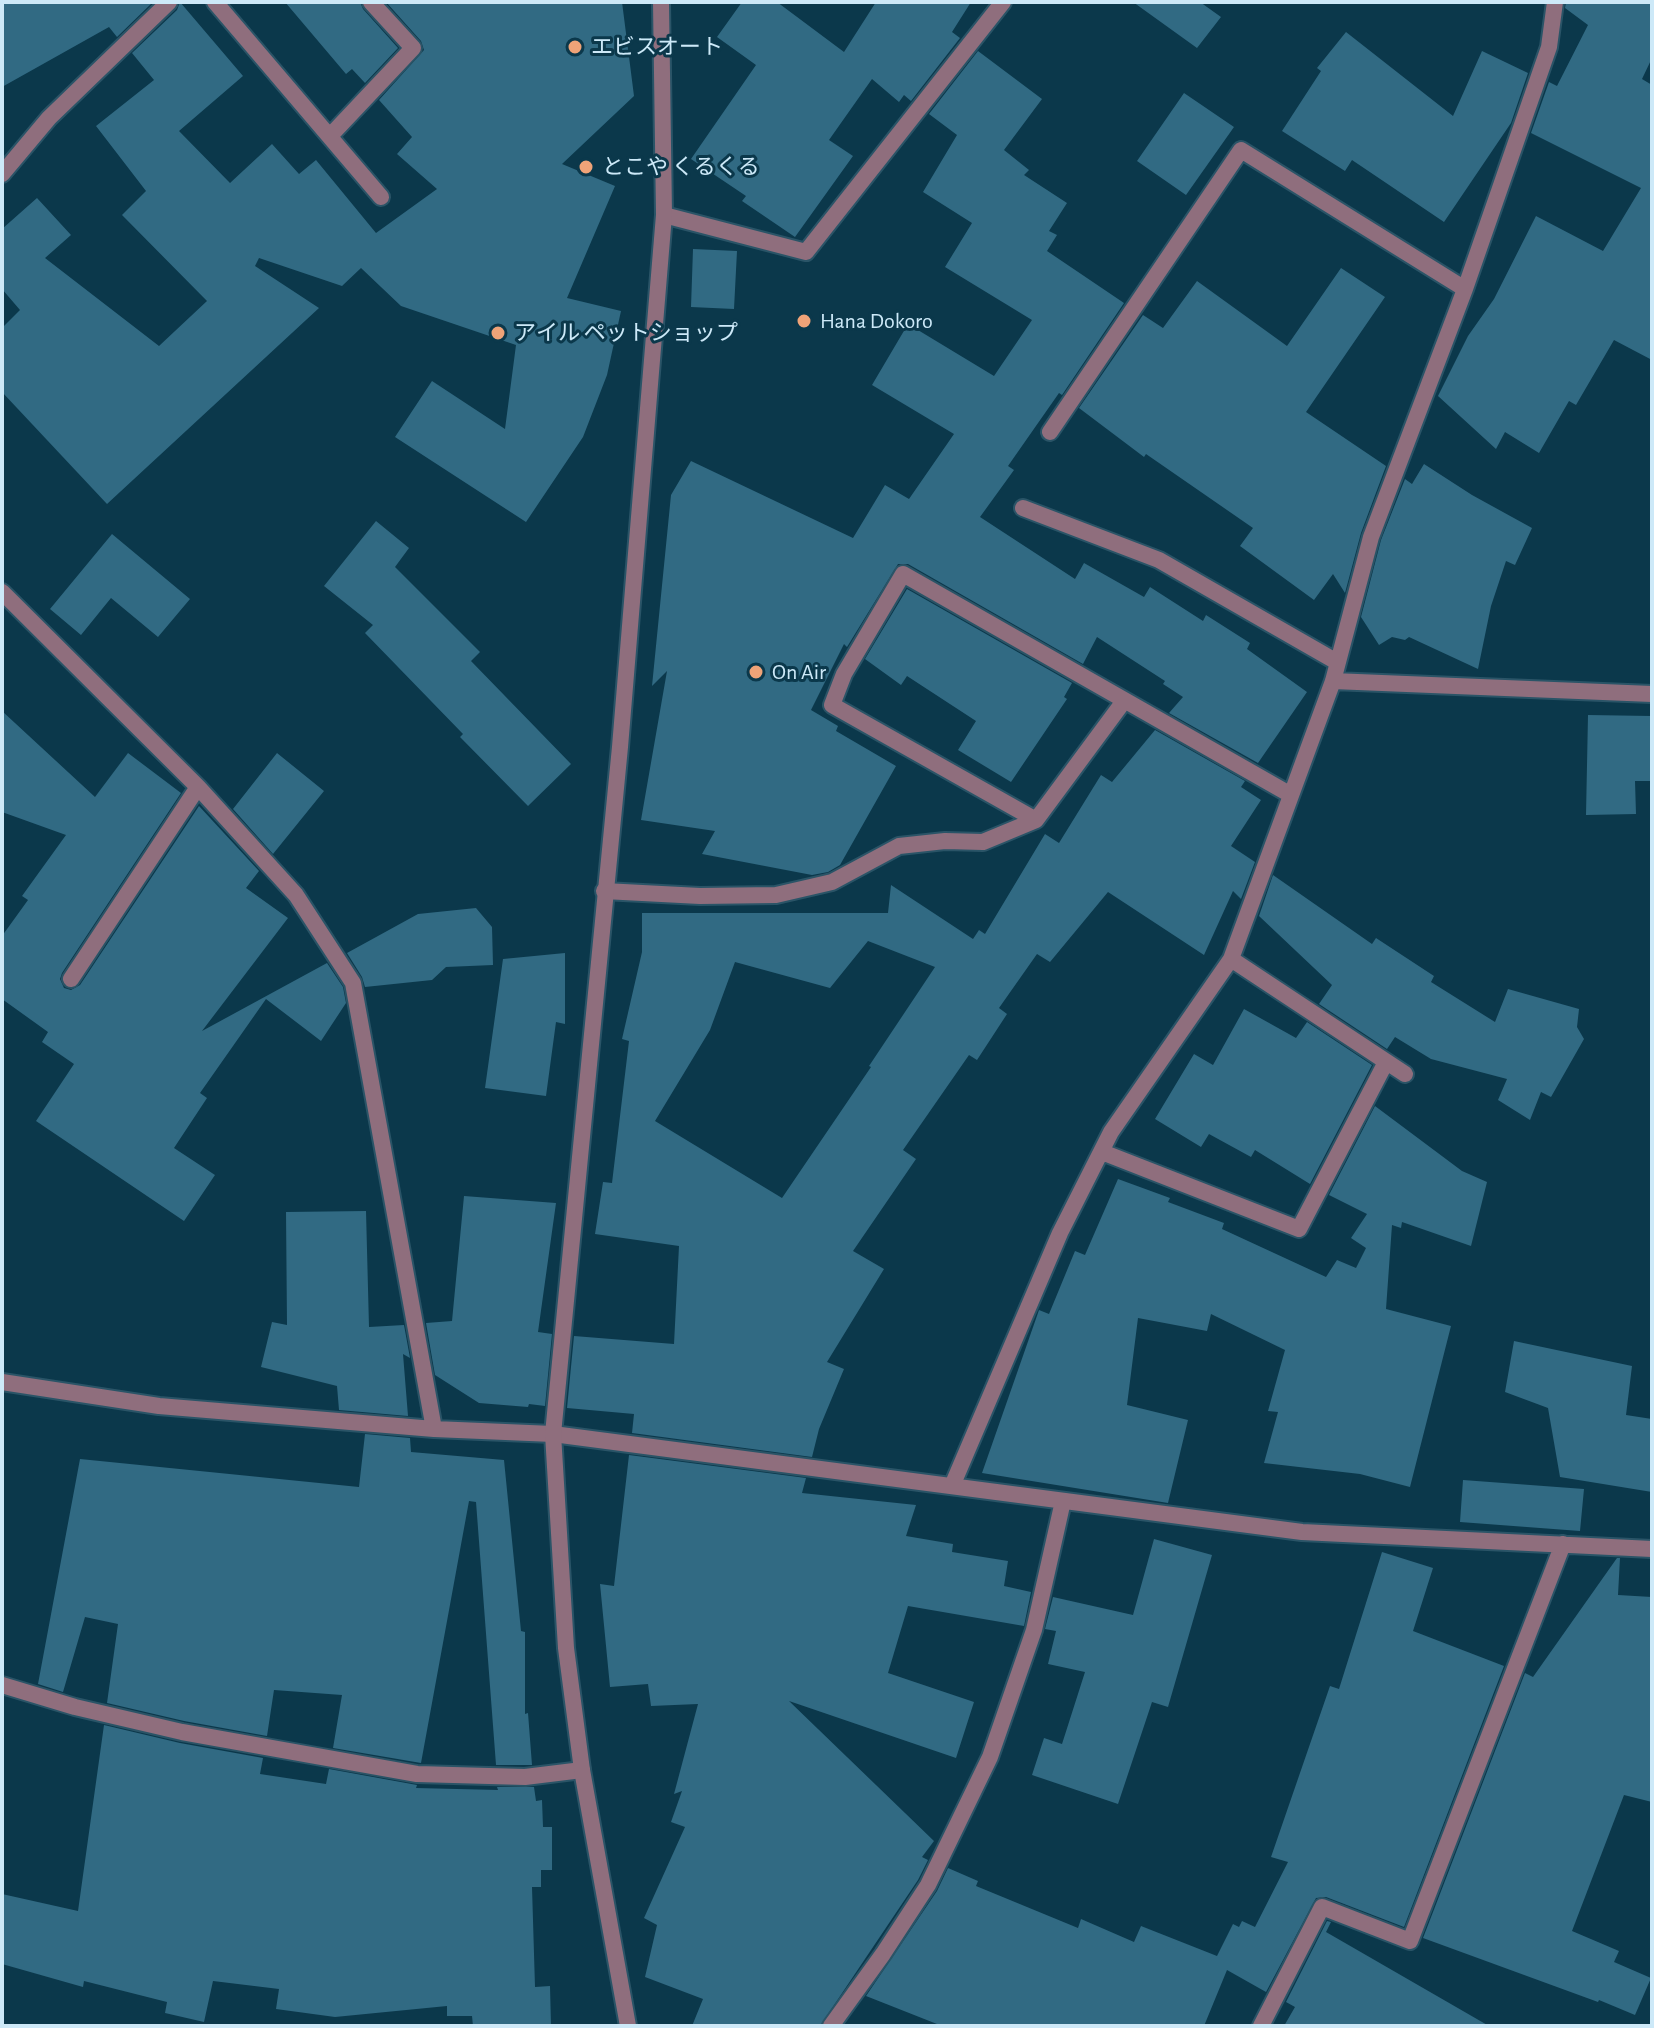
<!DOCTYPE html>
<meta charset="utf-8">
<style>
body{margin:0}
#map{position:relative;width:1654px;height:2028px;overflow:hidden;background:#0b384b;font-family:"Alegreya Sans",sans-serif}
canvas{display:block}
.frame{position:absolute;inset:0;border:4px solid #cde9f8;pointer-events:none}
</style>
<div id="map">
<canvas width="1654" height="2028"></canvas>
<div class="frame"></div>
</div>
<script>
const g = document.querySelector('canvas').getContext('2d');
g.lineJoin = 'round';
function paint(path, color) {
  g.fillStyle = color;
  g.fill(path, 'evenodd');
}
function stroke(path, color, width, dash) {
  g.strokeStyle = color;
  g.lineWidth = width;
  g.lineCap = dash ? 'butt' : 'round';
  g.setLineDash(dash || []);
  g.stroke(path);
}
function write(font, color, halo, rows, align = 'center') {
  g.font = font + ' "Alegreya Sans","Noto Sans JP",sans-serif';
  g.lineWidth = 6;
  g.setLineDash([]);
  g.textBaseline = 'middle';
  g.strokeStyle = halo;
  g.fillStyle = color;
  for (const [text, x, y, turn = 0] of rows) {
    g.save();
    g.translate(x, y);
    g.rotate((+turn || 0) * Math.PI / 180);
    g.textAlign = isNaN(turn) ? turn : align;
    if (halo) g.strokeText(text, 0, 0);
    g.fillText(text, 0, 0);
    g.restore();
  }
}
const building = new Path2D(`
 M2,2H153L117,37L109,27L2,87Z
 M180,2L243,76L179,131L230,183L272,144L299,174L316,160L376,233L437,189L397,154L412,137L379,100L424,50L421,41L386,2H622L634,96L562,164L615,186L567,298L621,311L607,375L583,437L526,522L395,437L432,381L505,429L516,345L401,306L361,268L342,286L259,258L255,266L319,308L107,504L2,392V328L20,310L2,289V229L37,198L71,235L45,258L159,346L207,301L122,215L146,191L96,126L154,80L132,53L177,10Z
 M285,2H360L363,9L398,48L365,83L352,69L346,74Z
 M742,2H777L844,52L876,2H971L952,32L960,38L911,101L904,95L899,102L872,79L829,140L853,156L795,237L742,201L746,196L691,159L756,65L717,37Z
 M1133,2H1200L1221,17L1197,48Z
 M1566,2H1652V58L1642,79L1652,85V360L1614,340L1576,405L1569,401L1539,453L1505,432L1496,449L1438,396L1468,336L1494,299L1536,216L1603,251L1641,188L1531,133L1549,82L1557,86L1588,25L1565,8Z
 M1346,32L1453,116L1482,51L1528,73L1511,123L1444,222L1352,160L1345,171L1282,131L1321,71L1317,68Z
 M978,51L1042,99L1004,150L1029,170L1024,175L1067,203L1049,231L1057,235L1047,251L1124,303L1062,395L1059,393L1008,466L1014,470L980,517L1075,579L1084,563L1144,597L1150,587L1203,621L1206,615L1250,643L1247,649L1307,692L1258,763L1169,713L1183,697L1163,684L1165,681L1097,637L1083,664L908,564H898L847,647L844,644L811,710L838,726L836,731L896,766L840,865L828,872L812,875L702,854L715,831L641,820L667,671L652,686L671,495L691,461L853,538L885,485L909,499L954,434L872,385L908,324L994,376L1032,320L945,267L972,223L923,192L957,135L929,114Z
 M1184,93L1234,127L1186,195L1137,161Z
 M693,249L737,251L734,309L691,307Z
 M1341,268L1385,297L1306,412L1386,466L1361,533L1345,593L1333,574L1314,600L1240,546L1253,528L1146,454L1144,457L1079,408L1143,315L1163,328L1197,281L1287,346Z
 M1424,464L1472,495L1532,528L1515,565L1506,561L1491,606L1478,669L1409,637L1405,640L1392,637L1379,645L1361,617L1381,540L1405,479L1412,484Z
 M376,521L409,548L395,567L480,652L471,661L571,764L528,806L460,737L463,734L365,633L373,625L324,586Z
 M112,534L190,599L158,637L111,598L81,635L50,609Z
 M907,589L1072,683L1064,697L1067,699L1011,782L958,750L976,721L907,676L901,685L865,659Z
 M2,711L95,797L128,753L181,793L62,973L60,979L64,988L71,990L80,985L199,806L259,871L246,888L288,918L202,1031L327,963L343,987L346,1003L321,1041L266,999L200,1093L207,1098L174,1148L215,1175L184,1221L36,1121L74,1064L42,1042L48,1032L2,999V936L28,900L22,896L66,835L2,812Z
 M1588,715L1652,716V781H1635L1636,814L1586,815Z
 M1155,730L1245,781L1241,787L1261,800L1231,846L1255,862L1241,899L1233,891L1204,955L1108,892L1050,962L1037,954L999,1008L1007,1014L977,1060L969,1055L903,1150L916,1159L853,1251L884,1269L827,1362L844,1369L819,1429L812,1457L632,1433L634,1414L567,1408L574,1336L674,1344L679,1246L595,1234L603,1182L612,1183L629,1041L622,1039L642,952V913H888L891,885L973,939L979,930L985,934L1045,834L1059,843L1101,775L1112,782ZM868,941L935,967L869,1066L871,1067L782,1198L655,1121L710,1030L735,962L830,988Z
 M277,753L324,791L273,854L233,809Z
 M1273,875L1372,944L1376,938L1434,976L1431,982L1495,1022L1508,989L1579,1009L1577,1027L1584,1039L1551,1097L1541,1092L1530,1120L1498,1100L1507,1079L1431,1059L1395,1037L1387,1049L1319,1004L1332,985L1259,916Z
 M476,908L492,927L493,965L446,967L432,980L365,987L362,977L347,953L418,914Z
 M565,953V1024L556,1022L546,1096L485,1088L503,959Z
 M1244,1009L1296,1038L1307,1022L1372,1065L1310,1184L1255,1150L1251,1157L1209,1134L1201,1147L1155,1119L1194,1054L1213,1065Z
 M1375,1106L1462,1171L1487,1182L1471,1246L1402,1222L1401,1228L1392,1225L1386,1309L1451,1326L1410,1487L1360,1474L1264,1463L1278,1412L1268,1411L1285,1350L1211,1314L1207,1331L1138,1318L1127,1405L1188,1420L1168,1503L982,1473L1039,1310L1049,1314L1075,1251L1085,1255L1118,1179L1170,1198L1168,1202L1224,1223L1222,1229L1326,1277L1337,1260L1356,1268L1366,1248L1351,1238L1367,1214L1329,1195Z
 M464,1196L556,1203L538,1332L552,1334L545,1406L529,1404L528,1407L479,1403L435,1375L426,1323L452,1321Z
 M366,1211L369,1327L404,1325L410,1358L403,1354L408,1416L339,1410L337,1386L261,1367L272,1322L287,1325L286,1212Z
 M1514,1341L1632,1366L1626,1415L1652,1419V1492L1560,1477L1548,1408L1505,1392Z
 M365,1434L410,1438L411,1452L504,1460L521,1631L525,1632V1714L528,1713L532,1765H496L476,1502L469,1501L421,1763L333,1748L342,1695L274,1690L267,1736L184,1721L107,1703L118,1624L85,1617L63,1692L38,1684L80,1459L359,1487Z
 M629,1455L806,1478L802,1493L916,1505L906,1536L953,1544L952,1552L1008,1561L1004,1586L1031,1592L1024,1626L908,1606L888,1673L974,1702L956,1758L789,1701L934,1841L922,1857L928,1860L918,1880L820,2026H692L703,1999L645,1977L657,1925L644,1918L685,1827L671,1822L682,1791L674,1794L698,1704L651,1706L648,1684L610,1687L600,1584L614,1586Z
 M1463,1480L1584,1489L1580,1531L1460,1522Z
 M1154,1539L1212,1555L1168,1707L1152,1702L1118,1804L1032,1775L1044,1738L1062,1744L1085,1672L1048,1664L1056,1631L1045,1629L1053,1597L1133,1615Z
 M1382,1552L1433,1568L1413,1631L1504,1666L1404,1927L1326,1897L1316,1898L1266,1992L1227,1970L1204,2026H942L866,1996L937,1891L948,1868L978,1881L976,1886L1078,1928L1081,1919L1134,1942L1141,1926L1217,1956L1233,1924L1239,1927L1242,1921L1255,1927L1288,1862L1271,1857L1330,1686L1339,1689Z
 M1617,1558H1620L1618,1595L1652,1597V1802L1624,1795L1572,1931L1619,1951L1614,1962L1651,1978L1635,2015L1599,2000L1598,2002L1423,1938L1525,1673L1533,1677Z
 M104,1725L180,1743L263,1758L260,1774L326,1784L329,1769L417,1785L416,1788L498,1790L497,1787H534L536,1801L542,1800L543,1827H552V1870H541V1887H532L535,1987L550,1986L551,2026H473L472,2016H447V2006L335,2017L276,2009L279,1989L213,1981L204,2022L165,2013L167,2002L84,1981L83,1987L2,1964V1894L78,1911Z
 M1327,1921L1331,1922L1326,1932L1489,2026H1284L1295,2007L1286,2002Z`);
const minor = new Path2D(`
 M215,2L381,197
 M330,136L413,48L371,2
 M2,174L49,118L169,2
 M664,215L806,252L1003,2
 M1050,432L1241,150L1465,289
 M1023,508L1159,560L1337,662
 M2,592L198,787L296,895L353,983L434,1429
 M1333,681L1652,694
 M1124,701L1036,820L832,705L844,674L903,574L1291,795
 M604,891L700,896L776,895L832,882L899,846L945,841L983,842L1036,820
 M1231,959L1405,1074
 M71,979L198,787
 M1102,1152L1299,1229L1386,1062
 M2,1382L159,1406L434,1429L553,1434L1302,1532L1652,1549
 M952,1486L1060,1233L1111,1132L1231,959L1333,681L1371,537L1465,289L1549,47L1555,2
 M2,1685L75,1707L182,1732L417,1774L525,1777L582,1770
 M831,2026L883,1954L928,1885L990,1757L1034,1630L1063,1501
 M1261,2026L1322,1907L1410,1941L1563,1544`);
const tertiary = new Path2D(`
 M628,2026L582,1770L566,1648L553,1434L620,747L664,215L661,2`);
const markers = [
 [575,47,8,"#efa378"],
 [586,167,8,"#efa378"],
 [804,321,8,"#efa378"],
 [498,333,8,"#efa378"],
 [756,672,8,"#efa378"]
];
const poiNames = [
 ["エビスオート",591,47],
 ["とこや くるくる",602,167],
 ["Hana Dokoro",820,321],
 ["アイル ペットショップ",514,333],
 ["On Air",772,672]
];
paint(building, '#316a83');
stroke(minor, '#2a5467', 20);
stroke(tertiary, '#2a5467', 20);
stroke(minor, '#8f6e7d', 16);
stroke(tertiary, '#8f6e7d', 16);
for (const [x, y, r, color] of markers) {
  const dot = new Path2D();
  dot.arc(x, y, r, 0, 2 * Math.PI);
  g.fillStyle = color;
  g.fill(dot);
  stroke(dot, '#0b384b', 3);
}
write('22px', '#cde9f8', '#0b384b', poiNames, 'left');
</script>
